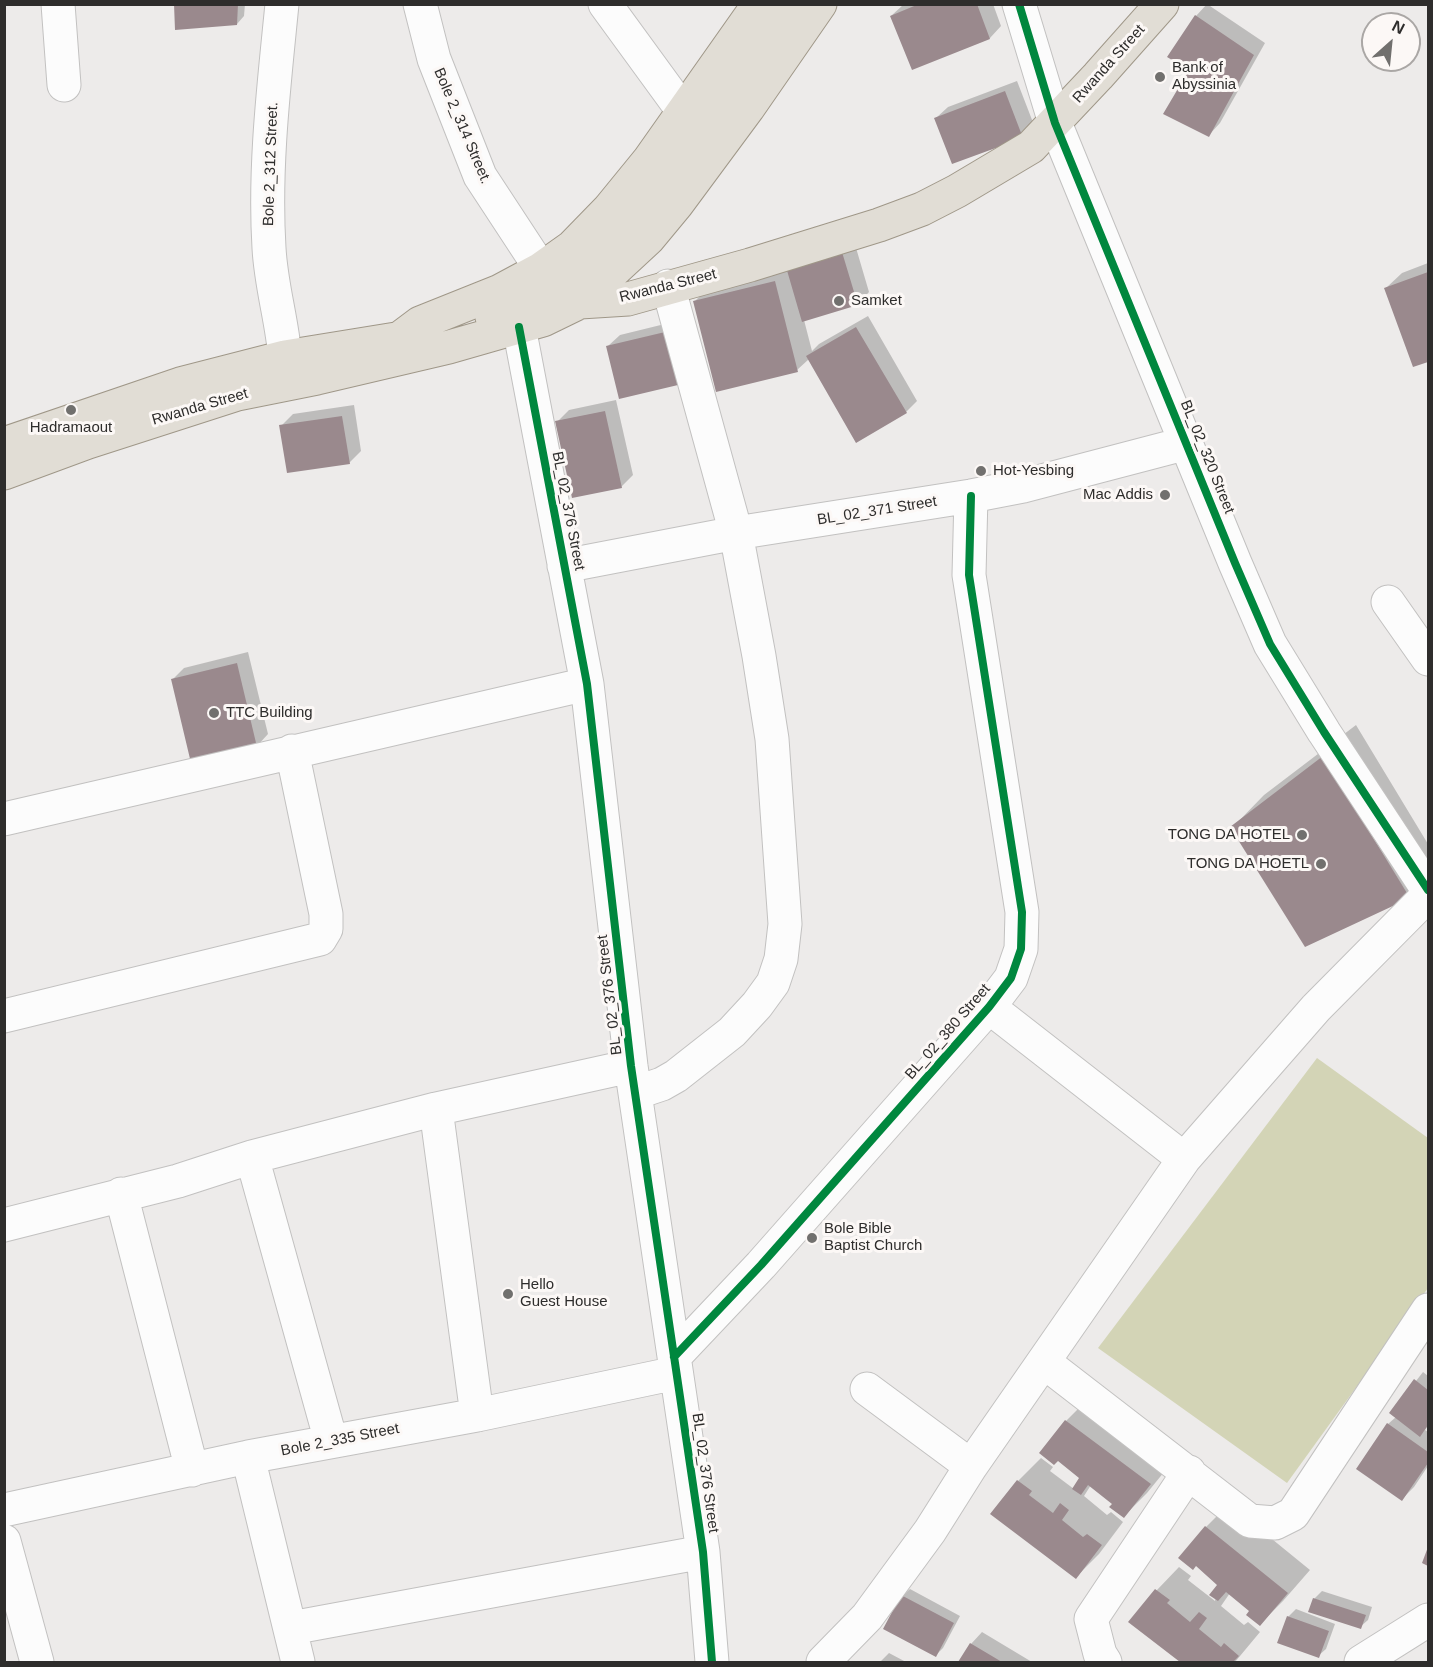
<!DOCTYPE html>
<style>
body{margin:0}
#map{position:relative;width:1433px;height:1667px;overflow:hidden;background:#edebea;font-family:Helvetica,sans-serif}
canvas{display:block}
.frame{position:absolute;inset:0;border:6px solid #2e2d2c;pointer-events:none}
.north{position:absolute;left:1361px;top:12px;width:60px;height:60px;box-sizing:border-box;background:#fcf8f6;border:2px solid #aaa7a5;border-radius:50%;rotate:27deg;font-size:16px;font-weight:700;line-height:24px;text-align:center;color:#2e2d2c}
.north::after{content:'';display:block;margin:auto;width:21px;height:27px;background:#71706e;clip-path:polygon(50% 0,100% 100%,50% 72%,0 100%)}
</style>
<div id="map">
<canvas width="1433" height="1667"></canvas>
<div class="frame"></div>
<div class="north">N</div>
</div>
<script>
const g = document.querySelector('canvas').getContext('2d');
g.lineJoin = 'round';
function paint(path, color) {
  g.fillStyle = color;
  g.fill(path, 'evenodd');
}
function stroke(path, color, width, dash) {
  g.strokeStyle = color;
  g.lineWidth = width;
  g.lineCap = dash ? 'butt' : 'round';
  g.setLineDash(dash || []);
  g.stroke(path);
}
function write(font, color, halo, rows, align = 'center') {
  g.font = font + ' Helvetica,sans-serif';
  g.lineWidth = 6;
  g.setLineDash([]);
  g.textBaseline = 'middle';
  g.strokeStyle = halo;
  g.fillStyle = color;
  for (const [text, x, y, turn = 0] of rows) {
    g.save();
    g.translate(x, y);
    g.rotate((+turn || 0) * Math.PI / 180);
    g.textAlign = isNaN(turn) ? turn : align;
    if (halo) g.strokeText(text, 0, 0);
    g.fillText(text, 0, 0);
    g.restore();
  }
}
const green = new Path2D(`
 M1317,1058L1428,1138V1288L1287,1483L1098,1348Z`);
const shadow = new Path2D(`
 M175,4H245L244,16L237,24Z
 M993,4L1001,26L990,38L912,68L891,16L903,5Z
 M1207,4L1265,43L1220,123L1209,135L1191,70L1196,16Z
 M1017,81L1034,125L1022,136L936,118L948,107Z
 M854,241L869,292L858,304L804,320L812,351L819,344L868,316L917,401L906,412L809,359L797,370L695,301L710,286Z
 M1428,263V360L1414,365L1386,288L1402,273Z
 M677,321L689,372L677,384L608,346L620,335Z
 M616,400L633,475L621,487L557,422L569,410Z
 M354,405L361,451L349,463L281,426L293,414Z
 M248,652L268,734L257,746L172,680L184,668Z
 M1356,725L1428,844V877L1409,896L1232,828L1264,795Z
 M1423,1372L1428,1376V1426L1425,1430L1428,1432V1466L1414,1487L1402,1499L1388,1424L1396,1417L1391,1413Z
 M1089,1398L1173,1461L1147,1493L1124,1516L1114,1503L1091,1485L1084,1496L1107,1515L1111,1512L1123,1522L1099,1554L1076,1577L1018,1481L1041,1458L1053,1467L1050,1471L1074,1489L1082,1478L1058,1459L1041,1453L1066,1421Z
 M1229,1504L1310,1570L1283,1601L1260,1624L1251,1611L1230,1593L1221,1606L1244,1625L1248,1622L1260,1632L1235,1662H1182L1130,1622L1157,1590L1179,1567L1191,1576L1188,1580L1215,1601L1219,1585L1206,1527Z
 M910,1589L960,1616L943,1648L935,1656L902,1596Z
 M1322,1591L1372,1607L1368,1620L1360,1627L1314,1599Z
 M1296,1609L1335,1624L1326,1649L1318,1656L1288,1617Z
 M982,1632L1032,1662H960L971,1644Z
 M889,1653L906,1662H880Z`);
const building = new Path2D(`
 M174,4H238L237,25L175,30Z
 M919,4H977L990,39L912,70L890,16Z
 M1195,15L1254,55L1209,137L1163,114L1189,70L1167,57Z
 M1005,91L1023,138L952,164L934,118Z
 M842,252L858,305L802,322L786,267Z
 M1428,272V362L1413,367L1384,288Z
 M775,281L798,372L716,392L693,301Z
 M856,327L907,413L856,443L806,356Z
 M665,332L678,385L619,399L606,346Z
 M605,411L622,488L572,498L555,421Z
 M342,416L350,464L287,473L279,425Z
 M237,663L257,747L191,763L171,679Z
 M1323,756L1410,898L1305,947L1230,827Z
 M1414,1379L1428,1390V1425L1420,1437L1389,1413Z
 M1065,1420L1151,1484L1124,1518L1109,1507L1112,1504L1088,1485L1081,1495L1072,1489L1079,1478L1058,1461L1054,1465L1039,1453Z
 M1387,1423L1428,1452V1463L1402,1501L1356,1469Z
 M1017,1480L1032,1491L1029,1495L1053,1513L1060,1503L1069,1510L1062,1520L1083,1537L1087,1534L1102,1545L1076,1579L990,1514Z
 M1205,1526L1288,1593L1260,1626L1246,1615L1249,1611L1226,1592L1218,1601L1209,1595L1217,1585L1196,1566L1193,1570L1178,1558Z
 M1428,1547V1566L1422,1563Z
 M1155,1589L1170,1600L1167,1603L1190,1622L1199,1612L1207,1618L1199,1629L1221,1647L1224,1643L1239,1656L1233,1662H1180L1128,1622Z
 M901,1595L954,1623L936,1657L883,1629Z
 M1313,1598L1366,1615L1361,1629L1308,1612Z
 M1287,1616L1329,1631L1319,1658L1277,1643Z
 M970,1643L1002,1662H958Z`);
const minor = new Path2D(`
 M58,4L64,85
 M282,4C274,85 264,167 269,248C271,286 282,320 285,357
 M420,4L434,59L480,176L541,269
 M605,4L683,111
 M1019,4L1055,123L1235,563L1270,644L1324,732L1428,890
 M519,327L587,684L631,1066L703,1552L712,1662
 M564,566L736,533L971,496L1023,486L1187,443
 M1388,602L1428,659
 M4,819L587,684
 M989,1007L1184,1159
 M4,1016L320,939L326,929V914L292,751
 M635,1093L662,1084L676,1076L732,1032L757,1005L773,983L781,959L785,924L772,739L759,656L736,533L668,286
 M436,1109L477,1415
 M252,1157L331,1441
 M121,1194L192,1470
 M4,1225L178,1181L252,1157L436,1109L631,1066
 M674,1357L761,1265L989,1007L1011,978L1021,949L1022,912L969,575L971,496
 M1044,1362L1250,1521L1275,1523L1293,1514L1428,1310
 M867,1389L971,1466
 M248,1457L298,1662
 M4,1510L248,1457L477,1415L676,1373
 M4,1541L37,1662
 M291,1628L703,1552
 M823,1662L867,1617L930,1531L971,1466L1184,1159L1316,1008L1428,895
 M1105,1662L1100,1654L1091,1619L1189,1472
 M1361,1662L1428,1620`);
const major = new Path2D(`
 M580,302L648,239L677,204L748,108L820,4
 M492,317C600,280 667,179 729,90C749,61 769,33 790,4
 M400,338L420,323L500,291L541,269L572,247L609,209L649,160L759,4
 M4,444L180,384L285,357L396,339
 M4,473L88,442L237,394L317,378L449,347L543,320L580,302L628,299L750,265L879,225L922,209L957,191L1031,147L1098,76L1162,4`);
const cycleway = new Path2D(`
 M1019,4L1055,123L1235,563L1270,644L1324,732L1428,890
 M519,327L587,684L631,1066L703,1552L712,1662
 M674,1357L761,1265L989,1007L1011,978L1021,949L1022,912L969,575L971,496`);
const markers = [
 [1160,77,6,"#71706e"],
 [839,301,6,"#71706e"],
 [71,410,6,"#71706e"],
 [981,471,6,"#71706e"],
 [1165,495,6,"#71706e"],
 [214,713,6,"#71706e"],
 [1302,835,6,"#71706e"],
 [1321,864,6,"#71706e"],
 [812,1238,6,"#71706e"],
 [508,1294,6,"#71706e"]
];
const streetNames = [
 ["Rwanda Street",1109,64,-48],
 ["Bole 2_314 Street.",462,126,67],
 ["Bole 2_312 Street.",271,164,-88],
 ["Rwanda Street",668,286,-14],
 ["Rwanda Street",200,407,-16],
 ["BL_02_320 Street",1207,457,68],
 ["BL_02_376 Street",568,511,79],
 ["BL_02_371 Street",877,511,-9],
 ["BL_02_376 Street",610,995,-97],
 ["BL_02_380 Street",948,1032,-49],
 ["Bole 2_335 Street",340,1440,-11],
 ["BL_02_376 Street",705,1473,82]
];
const poiNames = [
 ["Bank of",1172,68],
 ["Abyssinia",1172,85],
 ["Samket",851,301],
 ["Hadramaout",71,428,"center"],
 ["Hot-Yesbing",993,471],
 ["Mac Addis",1153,495,"right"],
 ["TTC Building",226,713],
 ["TONG DA HOTEL",1290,835,"right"],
 ["TONG DA HOETL",1309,864,"right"],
 ["Bole Bible",824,1229],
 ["Baptist Church",824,1246],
 ["Hello",520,1285],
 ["Guest House",520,1302]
];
paint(green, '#d3d4b6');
paint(shadow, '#0003');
paint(building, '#9a898d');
stroke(minor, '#c2c1c0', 35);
stroke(major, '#9f9788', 35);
stroke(minor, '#fcfcfc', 33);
stroke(major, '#e1ddd5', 33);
stroke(cycleway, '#00873e', 8);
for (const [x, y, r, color] of markers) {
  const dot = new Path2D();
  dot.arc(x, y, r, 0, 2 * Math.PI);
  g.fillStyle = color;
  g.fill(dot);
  stroke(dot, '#fcf8f6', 2);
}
write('15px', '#2e2d2c', '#fcf8f6', streetNames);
write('15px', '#2e2d2c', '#fcf8f6', poiNames, 'left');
</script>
